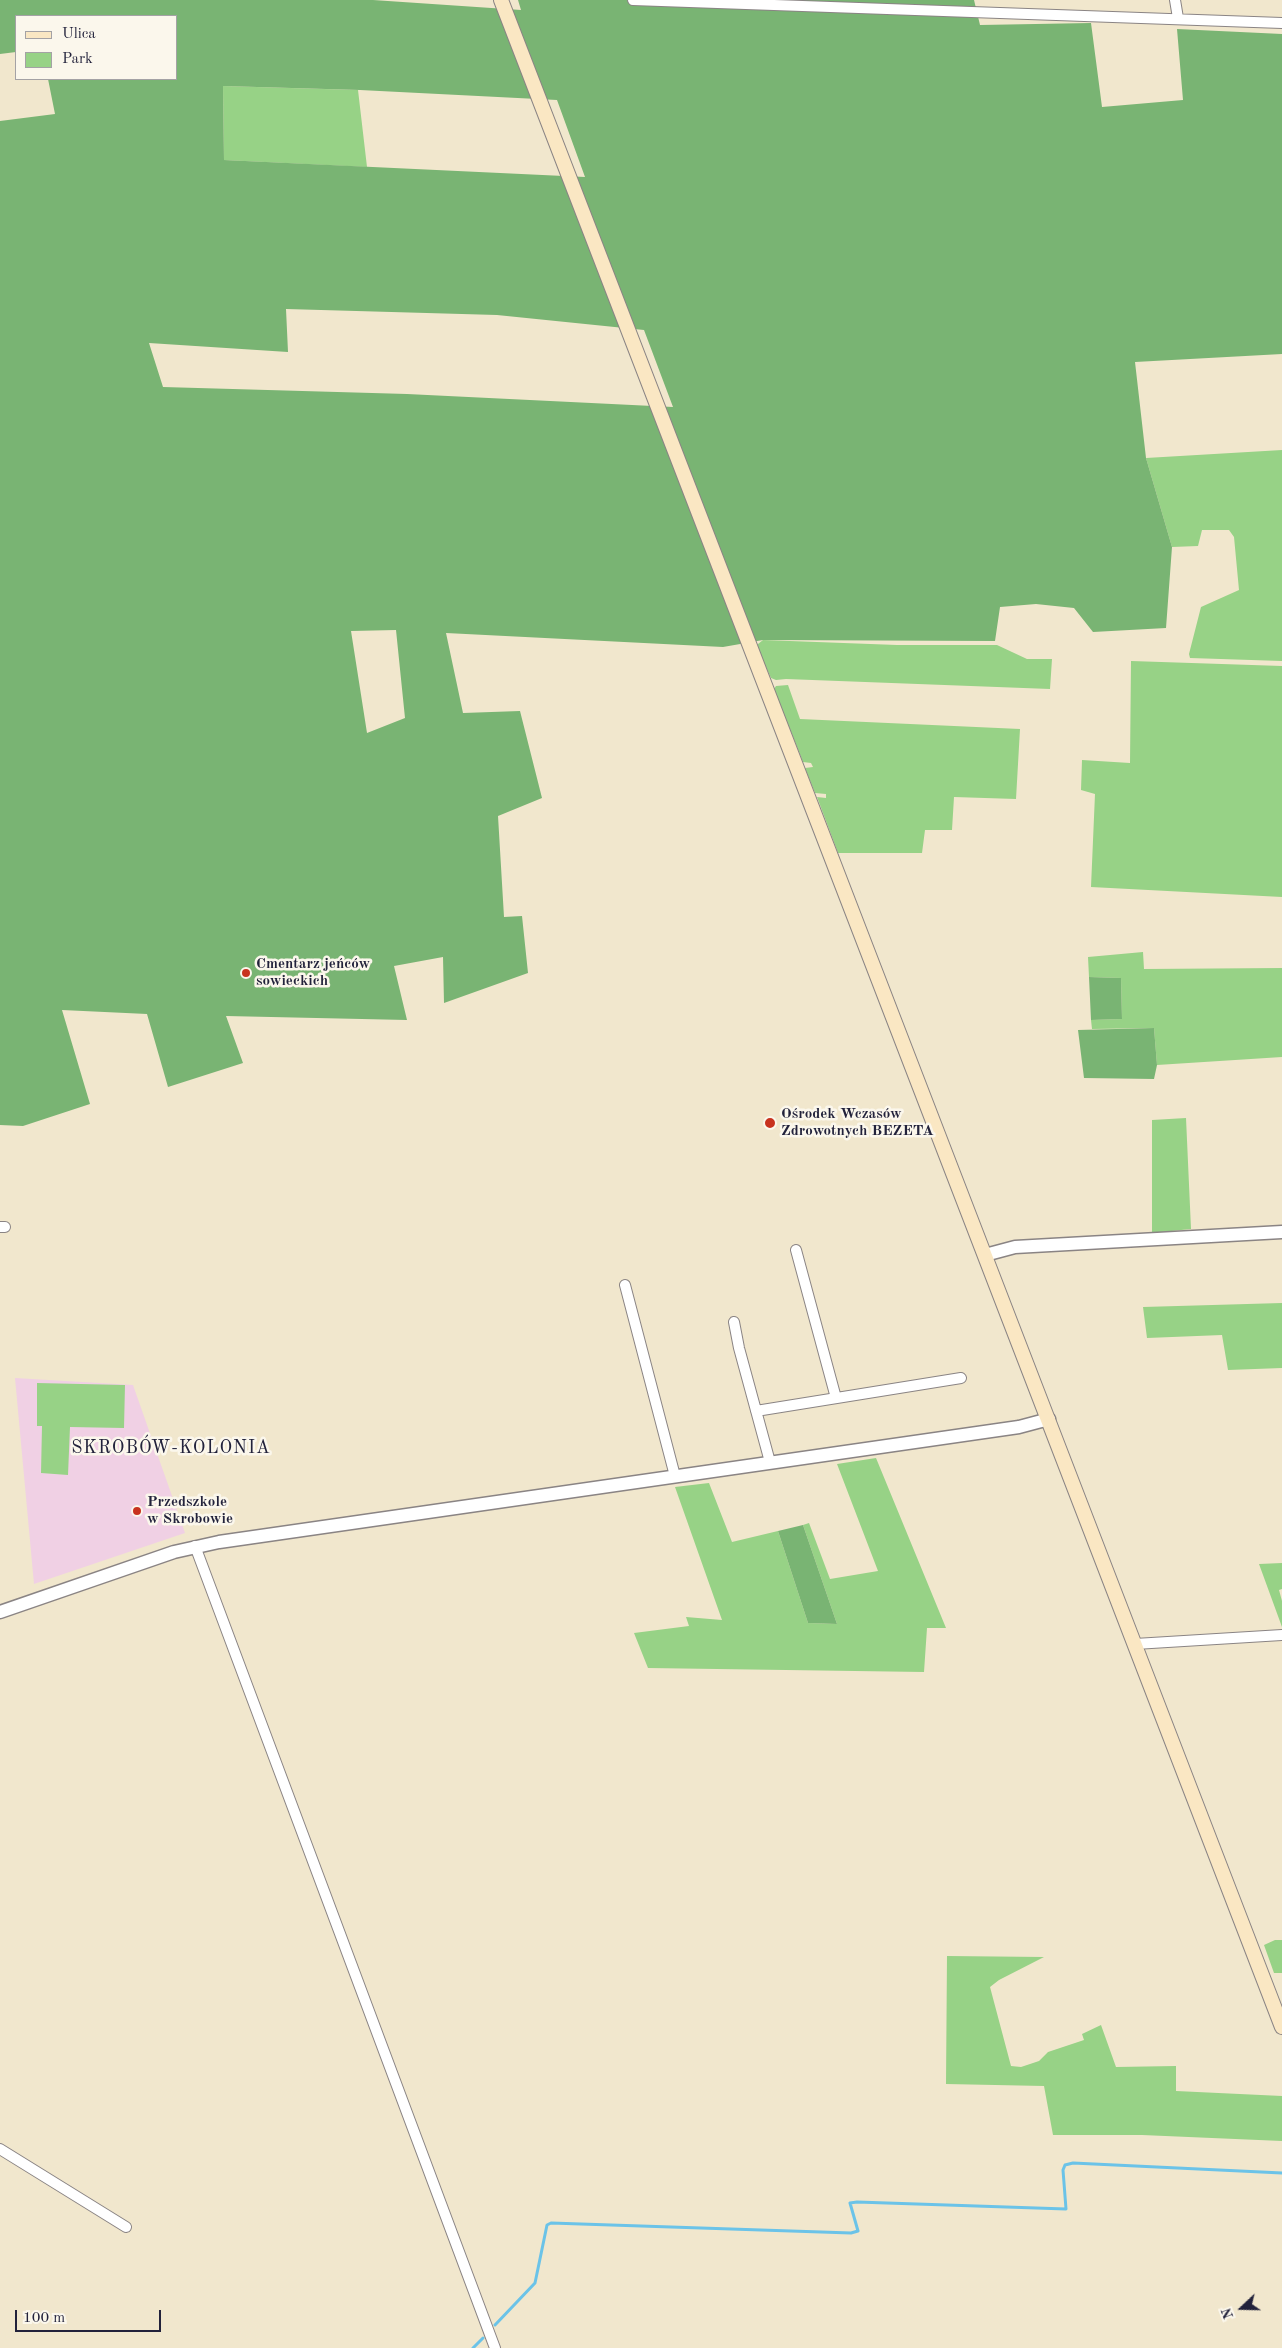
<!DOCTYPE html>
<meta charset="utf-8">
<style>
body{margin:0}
#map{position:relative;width:1282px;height:2348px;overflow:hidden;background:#f1e7cd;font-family:"Old Standard TT",serif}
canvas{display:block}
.legend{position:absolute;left:15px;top:15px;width:162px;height:65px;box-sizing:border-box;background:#fbf7ec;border:1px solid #a4a2a5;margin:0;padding:6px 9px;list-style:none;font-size:15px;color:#22223b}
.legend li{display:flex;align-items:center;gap:10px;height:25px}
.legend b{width:25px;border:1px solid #a4a2a5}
.north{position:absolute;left:1217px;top:2283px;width:50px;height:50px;-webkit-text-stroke:4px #fbf7ec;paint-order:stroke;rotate:249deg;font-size:14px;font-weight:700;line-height:20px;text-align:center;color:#22223b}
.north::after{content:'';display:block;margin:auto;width:18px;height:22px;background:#22223b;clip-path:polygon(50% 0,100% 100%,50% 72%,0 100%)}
.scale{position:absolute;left:15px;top:2310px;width:146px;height:22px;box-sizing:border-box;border:2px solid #22223b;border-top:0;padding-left:6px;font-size:15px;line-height:18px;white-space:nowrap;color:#22223b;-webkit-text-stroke:4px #fbf7ec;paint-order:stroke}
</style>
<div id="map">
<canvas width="1282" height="2348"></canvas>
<ul class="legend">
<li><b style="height:6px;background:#fae7c3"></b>Ulica</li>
<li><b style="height:14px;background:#97d286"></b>Park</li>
</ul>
<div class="north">N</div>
<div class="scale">100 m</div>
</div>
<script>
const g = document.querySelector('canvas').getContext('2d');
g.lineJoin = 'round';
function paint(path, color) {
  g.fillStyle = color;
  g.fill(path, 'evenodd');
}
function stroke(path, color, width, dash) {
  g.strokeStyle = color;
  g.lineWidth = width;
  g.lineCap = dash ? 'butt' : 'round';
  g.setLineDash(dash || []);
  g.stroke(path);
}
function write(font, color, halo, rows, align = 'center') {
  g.font = font + ' "Old Standard TT",serif';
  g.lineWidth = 5;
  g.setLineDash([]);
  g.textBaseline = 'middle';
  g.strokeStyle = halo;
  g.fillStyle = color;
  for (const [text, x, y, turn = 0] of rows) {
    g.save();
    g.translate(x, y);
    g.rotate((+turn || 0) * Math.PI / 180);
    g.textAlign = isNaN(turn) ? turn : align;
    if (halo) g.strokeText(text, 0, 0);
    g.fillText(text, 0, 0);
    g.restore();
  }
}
const built = new Path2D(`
 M15,1378L133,1385L185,1533L34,1584Z`);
const green = new Path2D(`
 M223,86L358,90L367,167L224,160Z
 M1282,450V661L1190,658L1189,654L1201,607L1239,590L1234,537L1229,530H1202L1198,546L1172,547L1146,458Z
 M763,640L897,645H997L1027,659H1052L1050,689L786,679L776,680L771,678L758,650V644Z
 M1131,661L1282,666V897L1091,887L1095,794L1081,790L1082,760L1130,763Z
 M788,685L800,719L1020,729L1016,799L954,797L952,830H925L922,853H838L817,797L826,798V794L815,793L805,768L813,767L811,763L803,762L774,689L776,686Z
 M1143,952L1144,969L1282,968V1057L1157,1065L1154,1028L1092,1029L1091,1020L1122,1019L1121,978L1089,977L1088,957Z
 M1186,1118L1191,1229L1152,1233V1120Z
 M1282,1303V1368L1228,1370L1222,1335L1147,1338L1143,1307Z
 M37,1383L125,1385L124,1428L70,1427L68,1475L41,1473L42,1426H37Z
 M876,1458L946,1628H927L924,1672L648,1668L634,1633L689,1626L686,1617L722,1620L675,1487L709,1483L732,1542L778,1531L808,1623L837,1624L803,1525L809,1523L830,1579L878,1571L837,1464Z
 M1282,1563V1589L1279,1590L1282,1601V1627L1259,1564Z
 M1275,1940H1282V1973H1274L1264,1945Z
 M947,1956L1044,1957L999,1980L990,1987L1011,2066L1021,2067L1039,2061L1048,2052L1084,2040L1082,2034L1101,2025L1116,2067L1176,2066V2091L1282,2096V2141L1142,2135H1053L1044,2086L946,2084Z`);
const forest = new Path2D(`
 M0,0H373L521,10L518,0H974L980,25L1091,23L1102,107L1183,100L1177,29L1282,34V354L1135,362L1146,458L1172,547L1166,628L1093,632L1074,608L1036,604L1000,607L995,641L763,640L723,647L446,633L463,713L520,711L542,798L498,816L504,917L522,916L528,973L444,1003L443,957L394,966L407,1020L226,1016L243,1063L168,1087L147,1014L62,1010L90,1104L23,1126L0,1125V121L55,114L48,79H176V16H16V52L0,54ZM223,86L360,90L557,100L585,177L224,160ZM286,309L497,315L644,330L673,407L407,394L163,387L149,343L288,352ZM396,630L405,718L367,733L351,631Z
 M1089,977L1121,978L1122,1019L1091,1020Z
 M1154,1028L1157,1065L1154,1079L1084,1078L1078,1030Z
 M803,1525L837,1624L808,1623L778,1531Z`);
const stream = new Path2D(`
 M495,2325L535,2283L547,2225L551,2223L851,2233L858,2231L850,2203L857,2202L1066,2209L1063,2170L1065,2165L1073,2163L1282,2173
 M473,2348L483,2338`);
const minor = new Path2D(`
 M633,0L1282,23
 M1175,0L1178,18
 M0,1227H5
 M796,1250L836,1398
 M625,1285L675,1476
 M734,1322L739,1348L770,1462
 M756,1411L961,1378
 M195,1546L495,2348
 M1135,1644L1282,1635
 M0,2149L126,2227`);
const tertiary = new Path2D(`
 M985,1255L1015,1247L1282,1232
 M0,1612L174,1552L219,1542L1019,1427L1049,1419`);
const secondary = new Path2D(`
 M501,0L1282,2027`);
const markers = [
 [246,973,5,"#c8321e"],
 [770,1123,6,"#c8321e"],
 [137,1511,5,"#c8321e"]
];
const poiNames = [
 ["Cmentarz jeńców",256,964],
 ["sowieckich",256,981],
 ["Ośrodek Wczasów",781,1114],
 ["Zdrowotnych BEZETA",781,1131],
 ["Przedszkole",147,1502],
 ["w Skrobowie",147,1519]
];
const quarterNames = [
 ["SKROBÓW-KOLONIA",171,1448]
];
paint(built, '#f0d0e4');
paint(green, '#97d286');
paint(forest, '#79b473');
stroke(stream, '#6bc3e8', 3);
stroke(minor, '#8a8484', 12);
stroke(tertiary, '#8a8484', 15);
stroke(secondary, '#8a8484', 16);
stroke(minor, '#fff', 10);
stroke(tertiary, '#fff', 12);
stroke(secondary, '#fae7c3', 14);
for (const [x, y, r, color] of markers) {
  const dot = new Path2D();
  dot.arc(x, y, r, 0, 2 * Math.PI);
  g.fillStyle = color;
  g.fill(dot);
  stroke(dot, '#fbf7ec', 2);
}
write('bold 15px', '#22223b', '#fbf7ec', poiNames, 'left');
g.letterSpacing = '1px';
write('18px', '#22223b', '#fbf7ec', quarterNames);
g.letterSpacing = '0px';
</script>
